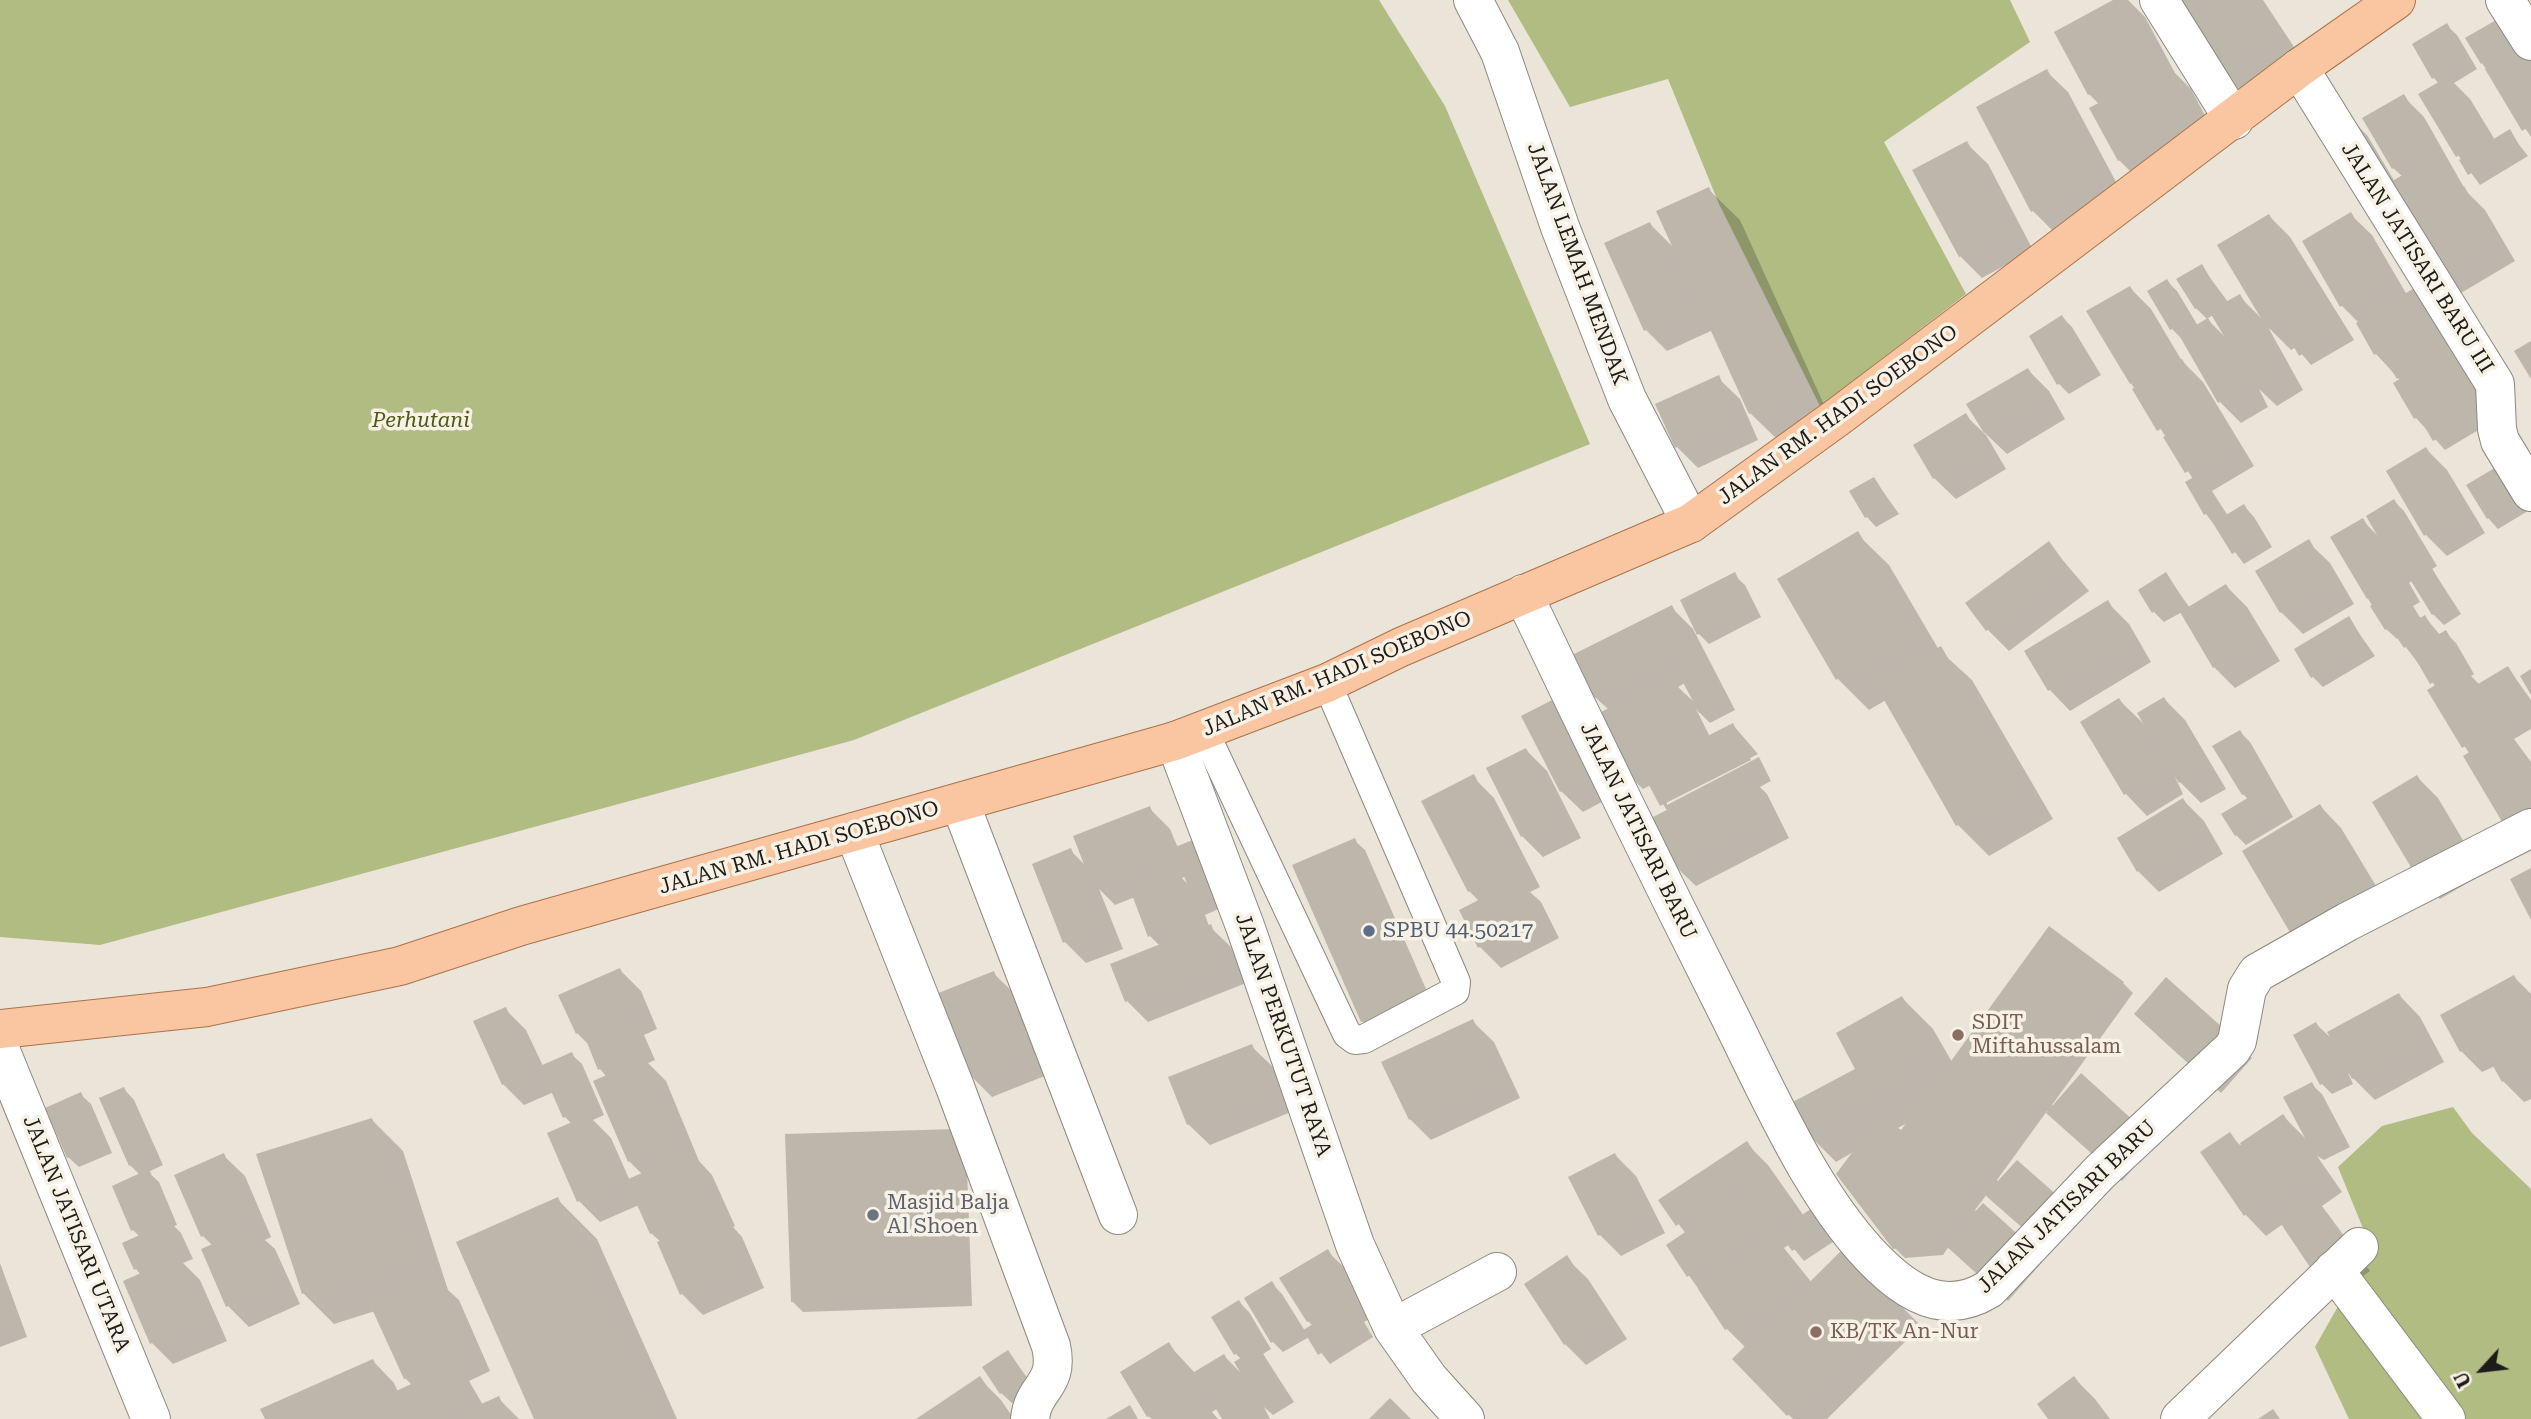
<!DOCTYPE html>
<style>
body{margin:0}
#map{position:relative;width:2531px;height:1419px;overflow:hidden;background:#ebe4d8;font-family:"Roboto Serif",serif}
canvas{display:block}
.north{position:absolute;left:2447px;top:1335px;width:70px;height:70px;-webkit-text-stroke:5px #f8f1e5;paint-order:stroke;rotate:243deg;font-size:19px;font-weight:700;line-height:28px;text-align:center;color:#1e1c18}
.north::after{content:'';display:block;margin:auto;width:24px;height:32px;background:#1e1c18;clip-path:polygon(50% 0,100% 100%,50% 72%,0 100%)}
</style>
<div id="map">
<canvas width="2531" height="1419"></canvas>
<div class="north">U</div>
</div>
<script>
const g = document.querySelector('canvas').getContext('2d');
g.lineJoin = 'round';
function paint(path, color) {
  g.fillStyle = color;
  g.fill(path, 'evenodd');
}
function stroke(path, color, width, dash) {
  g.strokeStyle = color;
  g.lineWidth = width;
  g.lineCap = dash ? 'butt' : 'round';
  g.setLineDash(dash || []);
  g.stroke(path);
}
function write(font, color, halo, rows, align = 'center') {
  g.font = font + ' "Roboto Serif",serif';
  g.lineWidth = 7;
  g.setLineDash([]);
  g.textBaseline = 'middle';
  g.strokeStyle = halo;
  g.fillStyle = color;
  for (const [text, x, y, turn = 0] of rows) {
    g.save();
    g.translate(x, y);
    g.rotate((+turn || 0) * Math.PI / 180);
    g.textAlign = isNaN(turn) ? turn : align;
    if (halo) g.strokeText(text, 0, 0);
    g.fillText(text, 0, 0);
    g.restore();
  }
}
const green = new Path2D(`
 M0,0H1379L1445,106L1590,444L854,740L100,945L0,937Z
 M1508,0H2010L2030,42L1884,142L1966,294L1820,406L1719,204L1668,79L1570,107Z
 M2453,1107L2472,1133L2531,1189V1419H2349L2315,1347L2371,1248L2338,1167L2382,1126Z`);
const shadow = new Path2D(`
 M2116,0H2128L2145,17L2175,73L2191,89L2218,140L2140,181L2119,160L2100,105L2089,94Z
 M2172,0H2263L2298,53L2238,89L2216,68Z
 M2502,18L2531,58V137L2482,63Z
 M2446,25L2457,35L2477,69L2454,83L2470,99L2495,140L2509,132L2528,156L2480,185L2458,155L2439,84L2434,78Z
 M2046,71L2068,92L2123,195L2054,232L2033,211Z
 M2403,96L2424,117L2466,191L2485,210L2515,261L2461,293L2440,272L2357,125L2367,135L2395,182L2403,177L2393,168Z
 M1966,143L1988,164L2033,250L1982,278L1960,256L1914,171Z
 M1708,189L1740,220L1832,422L1782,444L1750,413L1713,330L1667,351L1646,330L1650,224L1676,250Z
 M2350,214L2372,235L2407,295L2463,358L2495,420L2445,450L2416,418L2396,384L2401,381L2376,354L2359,323L2342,306Z
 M2269,216L2290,237L2354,340L2311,365L2296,347L2291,350L2268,327L2303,390L2277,406L2259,389L2268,407L2241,423L2220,402L2182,339L2172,329L2167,281L2177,291L2198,326L2208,320L2225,337L2213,315L2207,319L2196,308L2179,280L2202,267L2228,302L2239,296L2262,319Z
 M2130,288L2151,309L2182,361L2203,382L2254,466L2212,491L2228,516L2244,506L2254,517L2272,547L2244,564L2206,514L2193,479L2131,383Z
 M2062,317L2072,327L2101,375L2069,394L2059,384Z
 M2028,370L2049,391L2065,419L2007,454L1986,434L1969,405Z
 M1718,378L1740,399L1758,440L1698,468L1677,447Z
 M1966,416L1986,435L2006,469L1956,499L1934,478Z
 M2426,449L2447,470L2485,533L2447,556L2426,535Z
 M1874,479L1899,514L1876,527L1866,516Z
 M2508,479L2528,511L2498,529L2488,518Z
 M2394,501L2404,511L2437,566L2432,569L2461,614L2444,625L2433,614L2413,580L2409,583L2420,602L2413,606L2421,619L2425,617L2440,635L2445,632L2456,643L2474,674L2471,676L2480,685L2508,668L2531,700V729L2514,739L2531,762V849L2429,691L2436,687L2399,638L2397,639L2386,629L2332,538L2362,520L2378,536Z
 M1857,534L1889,565L1939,650L1972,680L2053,819L1989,856L1958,825L1886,700L1869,710L1838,679L1779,580Z
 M2308,542L2330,563L2354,604L2303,634L2281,612L2257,572Z
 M2049,544L2089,591L2009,651L1987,629Z
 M1734,575L1745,585L1761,617L1709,644L1698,633Z
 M2166,575L2190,608L2226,586L2247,607L2280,661L2235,688L2214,667L2182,612L2164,622L2154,612Z
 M2108,603L2129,624L2151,662L2070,711L2049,689Z
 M1671,607L1693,629L1735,710L1710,723L1696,709L1710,737L1733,725L1758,754L1667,801V805L1759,757L1771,781L1760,787L1767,794L1789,838L1696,886L1674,865L1668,812L1651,785L1643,789L1621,768L1609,710L1595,697ZM1685,683L1695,703L1678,687Z
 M2349,619L2375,656L2323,687L2313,677Z
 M2164,699L2185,720L2226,789L2201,803L2175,777L2183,794L2147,816L2126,794L2082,722L2119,700L2145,725Z
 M1524,716L1613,796L1583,812L1561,791Z
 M2240,732L2250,742L2293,817L2246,845L2236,835L2249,800L2243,794Z
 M1526,750L1547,771L1581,838L1543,857L1522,836Z
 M1473,777L1494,798L1540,887L1530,892L1541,902L1559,938L1501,968L1480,947L1479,901L1469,891Z
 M2417,777L2438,798L2483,874L2440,899L2419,877Z
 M2183,800L2204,821L2223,854L2159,892L2138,871Z
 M2320,806L2341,828L2390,909L2314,954Z
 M1149,808L1170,829L1178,848L1232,903L1205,915L1209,926L1231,947L1246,983L1148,1022L1127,1001L1160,946L1150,936L1135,897L1115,905L1099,889L1123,949L1086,963L1065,942L1071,851L1087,867ZM1186,876L1190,887L1182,878Z
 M1354,840L1365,850L1433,1005L1373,1032L1362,1021Z
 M620,970L641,991L657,1029L644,1035L655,1060L648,1063L666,1081L699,1161L712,1175L735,1226L733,1227L742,1237L764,1288L703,1315L682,1294L661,1242L651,1233L639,1205L600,1222L579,1201L572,1124L565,1117L554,1092L524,1105L503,1084L505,1009L526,1030L543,1066L571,1054L582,1064L604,1115L593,1120L611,1138L630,1181L643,1175L629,1161L607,1077L600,1069L590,1046L577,1033L561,996Z
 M993,973L1015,994L1047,1075L992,1097L971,1076Z
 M2514,977L2531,994V1099L2524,1102L2503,1081L2495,1066L2482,1072L2461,1051Z
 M2123,983L2133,993L2052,1105L2155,1144L2122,1181L2047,1111L1997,1180L2049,1251L1987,1194L1975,1210L2022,1240L2043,1261L2008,1301L1949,1246L1943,1255L1905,1258L1894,1247L1855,1151L1836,1162L1804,1130L1858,1069L1902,998L1933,1029L1952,1062ZM1909,1122L1901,1132L1896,1129Z
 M2399,995L2420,1017L2444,1062L2375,1100L2348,1073L2353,1084L2332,1094L2322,1084L2316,1024L2332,1039Z
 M1472,1021L1494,1042L1520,1098L1431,1140L1410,1119Z
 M2157,1035L2231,1037L2252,1058L2221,1093Z
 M1251,1046L1273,1067L1291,1112L1210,1145L1188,1124Z
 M2311,1084L2322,1094L2350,1147L2324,1160L2317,1156L2342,1192L2322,1206L2370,1271L2337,1294L2283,1224L2266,1236L2245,1214L2229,1134L2240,1145L2283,1116L2308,1141Z
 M124,1089L134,1100L163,1165L148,1172L159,1182L177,1225L174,1226L181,1233L193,1259L183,1263L200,1280L227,1341L173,1364L152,1343L141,1275L136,1269L140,1237L133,1230L140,1175L130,1165Z
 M80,1094L91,1104L112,1153L79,1167L68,1157Z
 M372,1120L403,1151L448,1290L459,1300L490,1371L469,1381L483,1405L498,1398L519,1419H266L373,1361L394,1383L398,1392L412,1385L405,1378L375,1311L334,1324L303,1293Z
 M786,1136L966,1141L972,1306L803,1312L793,1302Z
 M1746,1143L1768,1165L1804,1216L1812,1210L1836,1240L1804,1261L1790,1244L1784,1248L1812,1283L1845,1249L1921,1326L1827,1419H1793L1734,1359L1746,1348L1727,1329L1668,1246L1686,1234L1661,1200Z
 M223,1155L245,1176L271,1237L265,1240L275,1249L300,1304L249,1327L228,1306L213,1246L203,1236L176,1176Z
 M1615,1155L1636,1176L1665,1233L1621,1256L1600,1235Z
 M557,1199L597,1239L677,1419H536Z
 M1327,1251L1349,1272L1374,1316L1364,1322L1373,1337L1330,1364L1309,1337L1283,1352L1273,1342L1272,1284L1282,1294L1305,1331L1313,1326L1308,1321Z
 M1566,1258L1588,1279L1627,1339L1586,1365L1565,1344Z
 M0,1263L27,1337L0,1347Z
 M1239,1302L1249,1312L1271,1349L1263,1354L1294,1402L1273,1415L1264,1407L1270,1419H1224L1218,1408L1212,1412L1218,1419H1152L1148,1416L1169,1345L1195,1373L1224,1356L1243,1375L1241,1359L1236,1354Z
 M1008,1352L1035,1388L1012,1403L1001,1393Z
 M2074,1378L2095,1399L2110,1419H2050Z
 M980,1379L1001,1400L1014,1419H919Z`);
const building = new Path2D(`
 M2113,0H2127L2158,58L2088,95L2054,32Z
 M2170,0H2202L2179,14Z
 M2222,0H2259L2278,31L2215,69L2186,22Z
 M2503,16L2518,41L2481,64L2465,38Z
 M2447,23L2468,59L2432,79L2412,44Z
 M2522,47L2531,62V125L2522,131L2485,69Z
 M2170,65L2198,118L2118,161L2089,108Z
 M2047,69L2103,174L2031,212L1976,107Z
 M2449,76L2487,138L2456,157L2418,94Z
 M2404,94L2433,144L2392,169L2362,118Z
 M2510,129L2519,145L2468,175L2459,160Z
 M1967,141L2013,228L1959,257L1912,170Z
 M2442,152L2458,180L2399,216L2382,187Z
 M2464,186L2495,239L2439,273L2408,220Z
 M1709,187L1802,391L1749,414L1656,211Z
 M2351,212L2389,278L2340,307L2302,241Z
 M2269,214L2320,299L2268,330L2217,245Z
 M1650,222L1690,310L1644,331L1604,243Z
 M2202,264L2220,295L2195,309L2176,279Z
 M2167,279L2191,318L2170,330L2147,291Z
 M2130,286L2173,358L2130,384L2086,311Z
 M2416,287L2453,345L2397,379L2381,353L2425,325L2374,355L2356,323Z
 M2240,294L2283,368L2254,386L2209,311Z
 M2328,302L2345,329L2299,356L2284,329Z
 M2062,315L2092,365L2057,385L2029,336Z
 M2208,318L2248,385L2218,403L2179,335Z
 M2531,341V379L2514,351Z
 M2455,347L2476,383L2414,419L2393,383Z
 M2182,359L2207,401L2157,431L2132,389Z
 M2028,368L2045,397L1984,433L1966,404Z
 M1719,375L1738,419L1675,448L1655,404Z
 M2473,388L2486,409L2433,441L2420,419Z
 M2213,407L2235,444L2185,473L2163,437Z
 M1966,413L1986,447L1933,479L1913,445Z
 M2426,447L2465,511L2424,536L2386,471Z
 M2498,466L2519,501L2487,519L2466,485Z
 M2199,474L2219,506L2204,515L2185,482Z
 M1874,477L1890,503L1865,518L1849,491Z
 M2394,499L2428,555L2399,573L2366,516Z
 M2244,504L2263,536L2232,554L2213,523Z
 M2363,518L2400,580L2367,599L2330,537Z
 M1858,531L1918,632L1836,680L1777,579Z
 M2309,539L2334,582L2280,613L2255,571Z
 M2049,541L2069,569L1986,631L1965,603Z
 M2429,563L2452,603L2432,615L2408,576Z
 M1735,572L1752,607L1697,635L1680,600Z
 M2166,572L2181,596L2152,613L2138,590Z
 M2226,584L2260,639L2213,668L2180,612Z
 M2400,588L2415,612L2385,630L2370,606Z
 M2108,600L2131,640L2048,691L2024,651Z
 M1672,605L1693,647L1594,698L1572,655Z
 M2425,615L2434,630L2404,648L2394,633Z
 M2349,616L2366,645L2311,678L2294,649Z
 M2446,630L2465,663L2430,684L2411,651Z
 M1941,646L2023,788L1956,826L1875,684Z
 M1701,651L1726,699L1699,713L1674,665Z
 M2508,666L2531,704V713L2504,728L2478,684Z
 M2465,668L2500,726L2462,748L2427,690Z
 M2531,669V695L2520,676Z
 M1670,677L1697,729L1620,769L1593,716Z
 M2164,697L2206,767L2179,783L2137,713Z
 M2119,698L2163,772L2124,795L2080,722Z
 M1554,699L1593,775L1560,792L1521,716Z
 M1733,723L1751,760L1660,806L1641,770Z
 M2240,730L2269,778L2242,795L2212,746Z
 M2505,730L2531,773V816L2507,830L2463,756Z
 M1526,748L1561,816L1521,837L1486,768Z
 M1746,770L1769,817L1673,866L1649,819Z
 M1474,774L1520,865L1468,892L1421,801Z
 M2417,775L2463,852L2418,879L2372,802Z
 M2271,784L2284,806L2235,836L2221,814Z
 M2183,798L2203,832L2137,872L2117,838Z
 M2320,804L2370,888L2291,934L2242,851Z
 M1150,806L1169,854L1092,885L1073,836Z
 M1200,837L1222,893L1195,904L1173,848Z
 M1355,838L1424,995L1361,1022L1292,865Z
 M1071,848L1103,928L1063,943L1032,864Z
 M2531,868V920L2510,879Z
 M1175,869L1195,918L1148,937L1129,887Z
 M1520,879L1539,917L1478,948L1459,910Z
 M1211,924L1226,962L1125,1002L1110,964Z
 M2049,926L2124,982L1932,1245L1893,1249L1836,1174L1880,1115L1901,1130Z
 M620,968L637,1008L576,1034L558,995Z
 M994,971L1027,1054L969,1077L936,994Z
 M2514,975L2531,1006V1014L2460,1052L2440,1015Z
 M2166,977L2232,1036L2199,1073L2134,1014Z
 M2399,993L2424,1041L2352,1079L2327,1032Z
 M1902,996L1927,1040L1900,1055L1910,1074L1803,1132L1789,1104L1855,1069L1836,1033Z
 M506,1007L534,1071L502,1085L473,1021Z
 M633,1019L646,1050L598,1070L586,1040Z
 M1473,1019L1500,1077L1409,1120L1381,1062Z
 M2531,1020V1066L2502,1082L2482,1046Z
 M2316,1022L2344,1073L2320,1085L2293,1035Z
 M1252,1044L1271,1091L1187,1125L1168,1077Z
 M572,1052L595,1104L563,1118L540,1066Z
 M645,1058L681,1139L628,1162L593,1081Z
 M2081,1073L2135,1122L2100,1161L2046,1113Z
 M2312,1082L2341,1136L2312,1151L2283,1097Z
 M124,1087L154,1155L129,1166L99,1098Z
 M81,1092L103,1142L67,1158L45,1108Z
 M590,1114L620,1183L577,1202L547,1133Z
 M2283,1114L2322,1170L2279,1200L2240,1143Z
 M372,1118L418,1257L302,1294L256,1154Z
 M956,1129L962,1296L791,1302L785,1134Z
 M2230,1132L2273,1195L2244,1216L2200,1152Z
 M1747,1141L1764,1167L1676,1226L1658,1200Z
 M692,1151L715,1205L650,1234L626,1180Z
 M224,1153L251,1215L201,1237L174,1175Z
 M1615,1153L1645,1212L1598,1236L1568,1177Z
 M2017,1160L2058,1196L2026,1231L1985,1195Z
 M149,1169L168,1215L131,1231L112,1186Z
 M1771,1174L1793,1206L1687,1277L1666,1245Z
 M2312,1194L2350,1249L2314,1273L2277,1218Z
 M558,1197L656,1419H534L456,1242Z
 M1983,1203L2023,1239L1986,1282L1945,1245Z
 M1812,1208L1827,1229L1792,1251L1779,1231Z
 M722,1214L744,1267L680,1295L657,1242Z
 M171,1221L183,1248L134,1270L122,1243Z
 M254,1226L280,1283L226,1307L201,1249Z
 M1776,1237L1803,1277L1725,1330L1698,1289Z
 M1845,1247L1901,1304L1787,1416L1732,1359Z
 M1328,1249L1354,1294L1307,1322L1279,1278Z
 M1567,1255L1607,1317L1564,1345L1524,1284Z
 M179,1256L207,1319L150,1344L123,1281Z
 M438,1277L470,1350L404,1379L371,1307Z
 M0,1280L17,1327L0,1333Z
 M1272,1281L1299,1326L1271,1343L1244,1298Z
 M1239,1300L1262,1338L1234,1355L1211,1317Z
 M1350,1302L1364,1326L1318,1355L1303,1330Z
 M1169,1342L1196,1387L1147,1417L1120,1372Z
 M1259,1347L1285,1391L1261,1406L1234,1362Z
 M1008,1350L1026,1377L1000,1394L982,1367Z
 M1224,1354L1263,1419H1222L1194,1372Z
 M373,1359L398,1415L390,1419H265L260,1409Z
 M455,1364L471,1400L427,1419H408L396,1391Z
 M980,1376L1009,1419H916Z
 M2074,1376L2106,1419H2048L2037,1404Z
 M1195,1392L1211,1419H1157L1155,1416Z
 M499,1396L509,1419H472L468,1410Z
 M1390,1398L1411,1419H1369Z
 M1130,1405L1138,1419H1106Z
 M2273,1409L2280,1419H2258Z`);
const service = new Path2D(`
 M1204,731L1347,1034L1355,1040L1364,1039L1455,991L1456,982L1327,683`);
const minor = new Path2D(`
 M1473,0L1500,52L1560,227L1627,399L1691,523
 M2159,0L2234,120
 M2505,0L2531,41
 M2299,68L2495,384L2497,429L2500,441L2531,492
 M1523,594C1590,735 1658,874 1728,1013C1769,1095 1815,1203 1881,1266C1913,1297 1949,1314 1989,1289L2100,1172L2232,1049L2237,1041L2247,989L2257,973L2347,922L2531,828
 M1175,741L1245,926L1355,1245L1393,1328L1429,1379L1465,1419
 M960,803L1118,1215
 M854,832L955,1087L1051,1346C1060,1386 1033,1386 1030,1419
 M0,1049L151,1419
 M2334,1270L2446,1419
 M1393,1328L1497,1272
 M2180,1419L2359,1247`);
const primary = new Path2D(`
 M0,1029L207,1007L400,966L521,926L1175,741L1327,683L1401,647L1691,523L1839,416L2299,68L2396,0`);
const markers = [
 [1369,931,7,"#5c6f8a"],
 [1958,1035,7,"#8d6e63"],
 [873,1215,7,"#6b7280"],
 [1816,1332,7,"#8d6e63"]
];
const streetNames = [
 ["JALAN JATISARI BARU III",2417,258,58],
 ["JALAN LEMAH MENDAK",1577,264,70],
 ["JALAN RM. HADI SOEBONO",1838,415,-36],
 ["JALAN RM. HADI SOEBONO",1337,674,-23],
 ["JALAN JATISARI BARU",1638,831,64],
 ["JALAN RM. HADI SOEBONO",799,848,-16],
 ["JALAN PERKUTUT RAYA",1283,1035,71],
 ["JALAN JATISARI BARU",2067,1207,-44],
 ["JALAN JATISARI UTARA",76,1234,68]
];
const parkNames = [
 ["Perhutani",421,421]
];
const serviceNames = [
 ["SPBU 44.50217",1383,931]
];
const educationNames = [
 ["SDIT",1972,1023],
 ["Miftahussalam",1972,1047],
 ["KB/TK An-Nur",1830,1332]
];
const worshipNames = [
 ["Masjid Balja",887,1203],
 ["Al Shoen",887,1227]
];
paint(green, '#b1bc83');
paint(shadow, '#0003');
paint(building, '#bdb7ab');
stroke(service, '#8e887d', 30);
stroke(minor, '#8e887d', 40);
stroke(primary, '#ab7249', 40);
stroke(service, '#fff', 28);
stroke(minor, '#fff', 38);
stroke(primary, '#fac6a1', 38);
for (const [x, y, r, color] of markers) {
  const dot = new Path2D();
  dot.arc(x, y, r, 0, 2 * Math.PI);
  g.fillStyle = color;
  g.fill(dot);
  stroke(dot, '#f8f1e5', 2.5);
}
write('21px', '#1e1c18', '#f8f1e5', streetNames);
write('italic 21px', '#4f5916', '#f8f1e5', parkNames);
write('21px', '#4e5e75', '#f8f1e5', serviceNames, 'left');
write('21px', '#785e54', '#f8f1e5', educationNames, 'left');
write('21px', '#5b616d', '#f8f1e5', worshipNames, 'left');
</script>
